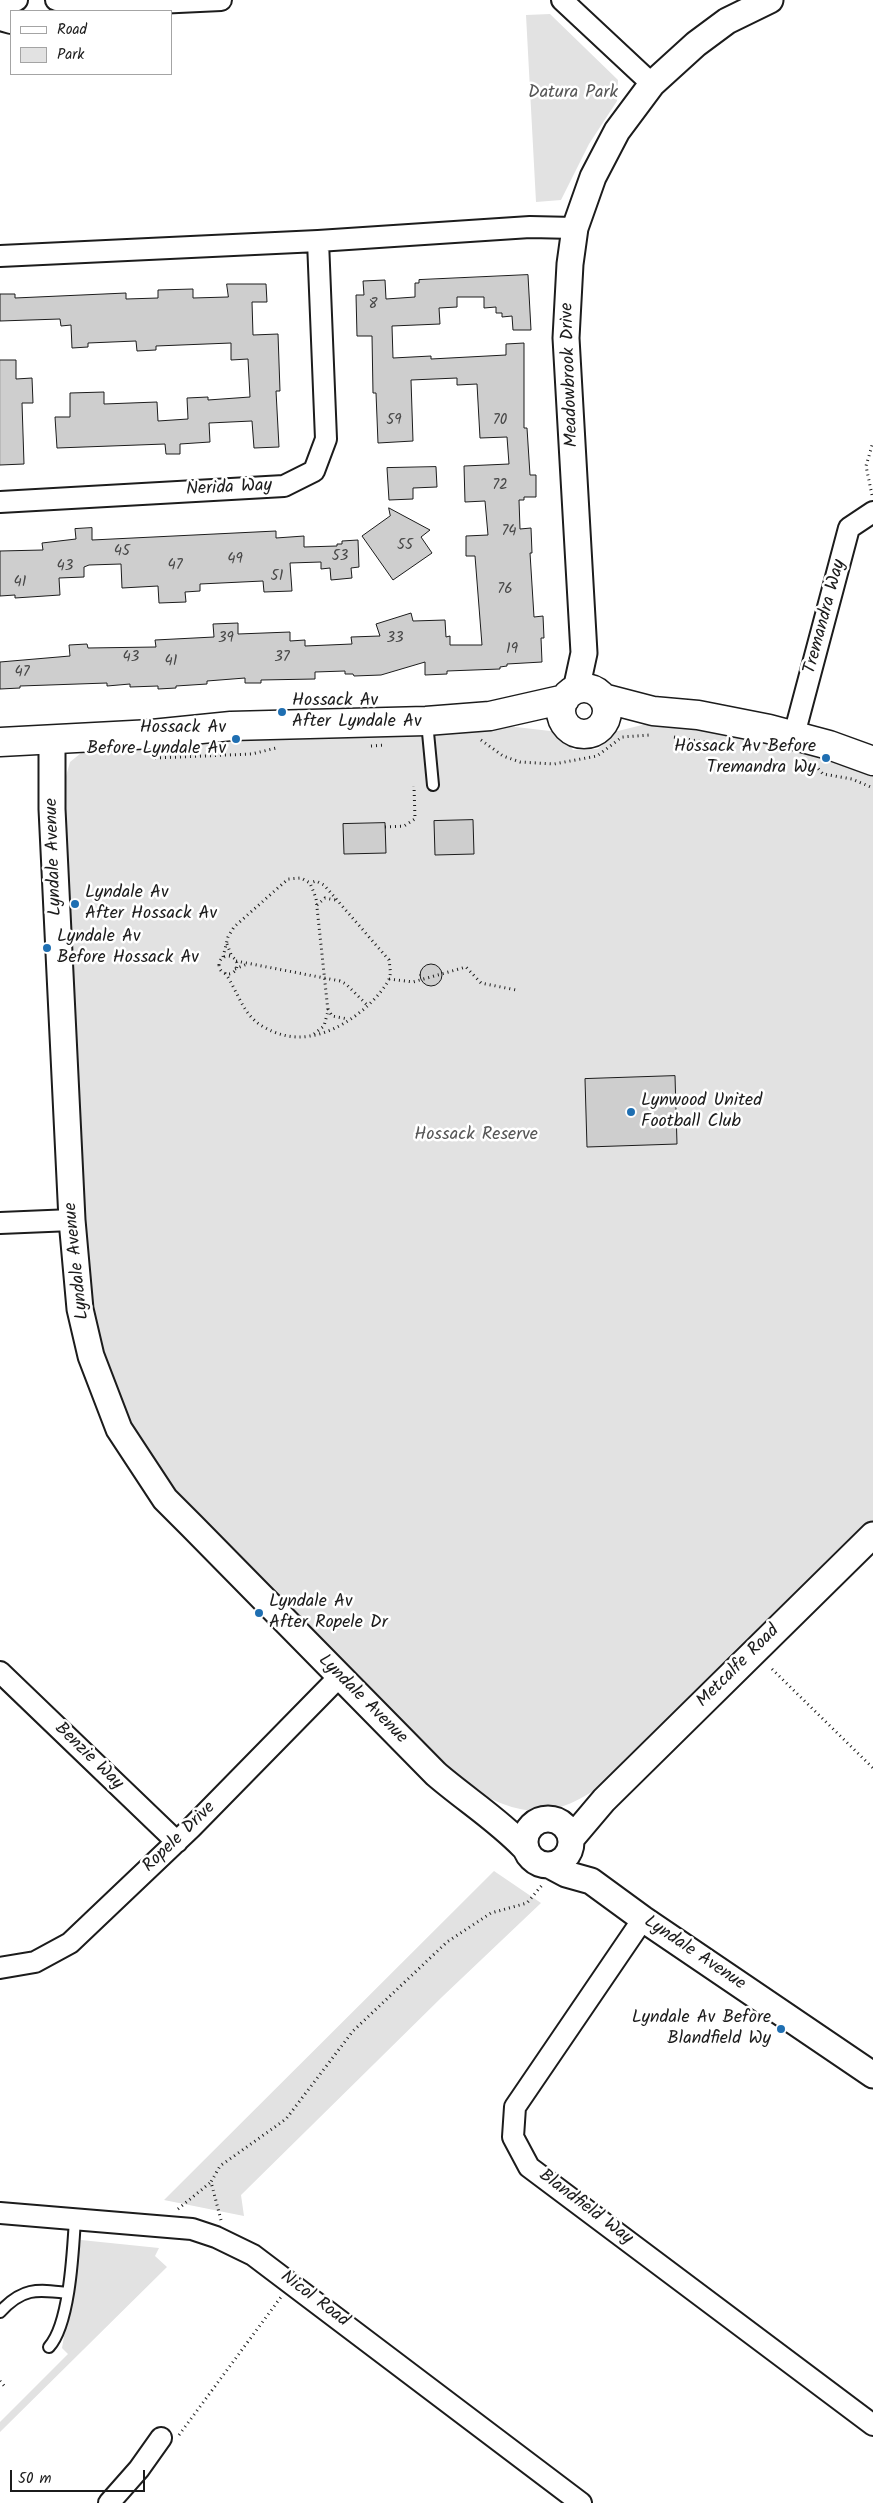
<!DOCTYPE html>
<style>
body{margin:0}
#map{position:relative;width:873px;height:2503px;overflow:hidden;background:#fff;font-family:Kalam,sans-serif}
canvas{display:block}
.legend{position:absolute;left:10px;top:10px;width:162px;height:65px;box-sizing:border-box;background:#fff;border:1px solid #a4a4a4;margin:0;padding:6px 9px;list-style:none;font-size:15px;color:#1c1c1c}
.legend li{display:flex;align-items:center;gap:10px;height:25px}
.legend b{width:25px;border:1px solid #a4a4a4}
.scale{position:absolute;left:10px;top:2470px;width:135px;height:22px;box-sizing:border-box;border:2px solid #1c1c1c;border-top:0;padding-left:6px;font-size:15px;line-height:18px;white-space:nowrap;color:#1c1c1c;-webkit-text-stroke:4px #fff;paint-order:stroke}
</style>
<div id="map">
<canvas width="873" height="2503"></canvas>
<ul class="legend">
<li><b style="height:6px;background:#fff"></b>Road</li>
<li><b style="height:14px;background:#e2e2e2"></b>Park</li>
</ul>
<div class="scale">50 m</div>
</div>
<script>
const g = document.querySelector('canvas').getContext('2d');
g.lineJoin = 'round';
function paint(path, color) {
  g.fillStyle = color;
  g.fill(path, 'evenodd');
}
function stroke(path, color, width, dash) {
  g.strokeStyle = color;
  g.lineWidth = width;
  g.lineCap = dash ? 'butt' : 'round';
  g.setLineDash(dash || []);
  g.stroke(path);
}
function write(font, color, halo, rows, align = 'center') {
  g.font = font + ' Kalam,sans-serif';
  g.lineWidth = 5;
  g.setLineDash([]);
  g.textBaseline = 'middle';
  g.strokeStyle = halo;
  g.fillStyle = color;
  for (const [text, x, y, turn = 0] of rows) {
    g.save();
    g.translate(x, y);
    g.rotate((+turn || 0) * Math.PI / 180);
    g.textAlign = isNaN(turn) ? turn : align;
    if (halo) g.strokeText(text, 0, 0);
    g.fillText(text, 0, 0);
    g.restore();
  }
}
const green = new Path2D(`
 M550,14L618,80L617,101L589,144L561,200L536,202L526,15Z
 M650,723L701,727L793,746L873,775V1525L617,1774C559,1819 527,1823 464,1784L171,1488L139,1443L116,1395L90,1310L82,1216L60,798L70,762L86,749L369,730L507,726L559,732L573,750L598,749L614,732Z
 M494,1871L541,1903L442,1997L241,2195L244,2216L164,2200Z
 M81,2240L159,2248L155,2256L167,2267L0,2432V2422L68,2354L62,2348Z`);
const building = new Path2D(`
 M528,275L531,330H513L512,316L502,317V313H496V307L484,308V297H457V307L439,308L440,324L392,326L393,358L431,356V359L506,355V344L524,343V428H527L530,475H536V497H524V500H519L520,529L531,528L532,553H530L534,617L543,616L544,638H541L542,662L507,664V666L500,667V669L447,671V674L425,675V662L381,675L354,676L353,674H345V671L315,672V679L261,680V683H245V678L207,681V684L176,686V688L158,689V686L130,687V684L107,686V683L20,686V688L0,689V662L70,656L69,645L87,644L88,648L156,647L155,640L214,637L213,624L238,623V634L290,632V641L305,640V646L352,644L351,637L380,636L376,624L411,613L413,621L445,620L446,637L450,636V645H482L475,556H466V536L488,535L485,501L465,502L464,466L509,464L507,437L480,438L477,384L457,385V378L411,380L413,441L378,443L376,393H373L372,336H357L356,295H364L363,281L385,280L386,299L415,297V283H419V280Z
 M227,284H266L267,302H252L253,335L278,334L280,391H276L279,447L254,448L252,421L209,423L210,442L180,444V454H166L165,444L57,448L55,417H70V393L104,392V404L157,402L158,421L188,419L187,398L208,397V400L250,397L248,359L231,360V343L156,346V350L137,351L136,341L88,343V347L72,348L71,325L61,326L60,319L0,321V294H15V298L126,293V299L158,298V290L193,289V298L228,297Z
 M0,360H16V379L32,378L33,403H22L24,464L0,465Z
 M436,467L437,487L413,488V499L389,500L387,468Z
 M389,508L430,530L421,537L432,553L393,580L362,536L390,516Z
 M92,528V540L276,531V538L304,536V547L337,546V544H342V541L358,540L359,567L351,568L352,578L331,580L330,568L321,569V562L290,563L292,591L264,592L263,581L200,584V591L185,592L186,602L159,603L158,586L122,588L121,564L89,565L84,567V577L59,578L60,595L15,598V595L0,596V551L43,550L42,543L76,539L75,529Z
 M473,820L474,854L435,855L434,821Z
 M385,823L386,853L344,854L343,824Z
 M420 975a11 11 0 1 1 22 0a11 11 0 1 1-22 0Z
 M675,1076L677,1144L587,1147L585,1079Z`);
const path = new Path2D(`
 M872,495L866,466L873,442
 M674,737L717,744
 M481,740L503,756L520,762L554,764L597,756L622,737L650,735
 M371,746L385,745
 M155,758L252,754L276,748
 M815,765L823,774L852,779L873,788
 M385,827L404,826L415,819L414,786
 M317,905L325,898L335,900
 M227,944L232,957
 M219 965a9 9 0 1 1 18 0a9 9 0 1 1-18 0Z
 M223,957L228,937L234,927L288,879L301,878L310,883L316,898L328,1011L324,1026L314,1034
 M236,961L340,981L346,984L367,1005
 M235,969L247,964
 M225,973C238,991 242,1014 262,1026C277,1035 293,1039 310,1036C339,1032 372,1007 387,983C392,976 390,968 389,960L324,885L316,881L310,883
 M389,979L413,982L466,967L481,983L516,990
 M328,1009L332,1016L348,1019
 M772,1669L873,1768
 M178,2209L211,2182
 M221,2220L211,2182L220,2166L286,2119L353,2031L447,1942L491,1913L527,1903L543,1884
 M0,2381L6,2388
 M179,2435L281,2297`);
const service = new Path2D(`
 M427,722L433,785
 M0,2312C22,2288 36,2289 67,2293
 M49,2347C70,2324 73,2250 75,2219`);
const minor = new Path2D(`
 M56,0L93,6L221,0
 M562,0L652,84
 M0,6L17,0
 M0,20L11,23
 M0,256L318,241L530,227L575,228
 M0,502L284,486L314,471L326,439L318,241
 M794,735L849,528L873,512
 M0,1223L72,1220
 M0,1672L177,1842
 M643,1919L515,2107L513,2137L529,2167L873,2425
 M0,1968L35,1962L70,1943L191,1828L339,1677
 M0,2213L192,2229L216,2237L253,2255L581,2503
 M109,2503L139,2469L161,2438`);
const tertiary = new Path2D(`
 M576,690L584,653L566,338L570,264L575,228L593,177L617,131L652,84L696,44L727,21L770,0
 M52,739V809L72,1220L80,1309L91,1356L119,1429L165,1499L192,1526L436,1774C465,1799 497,1819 524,1847
 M525 1842a23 23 0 1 1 46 0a23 23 0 1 1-46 0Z
 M571,1839L604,1800L873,1535
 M551,1866L566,1874L591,1881L643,1919L873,2075`);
const secondary = new Path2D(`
 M561 711a23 23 0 1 1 46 0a23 23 0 1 1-46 0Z
 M603,698L653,711L698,715L769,729L829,745L873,761
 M0,742L152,734L231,726L426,721L490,716L565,699`);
const markers = [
 [282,712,5,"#1f6fb2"],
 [236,739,5,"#1f6fb2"],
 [826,758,5,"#1f6fb2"],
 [75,904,5,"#1f6fb2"],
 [47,948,5,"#1f6fb2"],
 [631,1112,5,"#1f6fb2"],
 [259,1613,5,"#1f6fb2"],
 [781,2029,5,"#1f6fb2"]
];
const numberNames = [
 ["8",373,305],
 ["59",394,421],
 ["70",500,421],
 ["72",500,486],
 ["74",509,532],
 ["55",405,546],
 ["45",122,552],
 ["53",340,557],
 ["49",235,560],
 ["47",175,566],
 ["43",65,567],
 ["51",277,577],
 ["41",20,583],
 ["76",505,590],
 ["39",226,639],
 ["33",395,639],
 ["19",512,650],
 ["43",131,658],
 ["37",282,658],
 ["41",171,662],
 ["47",22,673]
];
const parkNames = [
 ["Datura Park",573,94],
 ["Hossack Reserve",476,1136]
];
const streetNames = [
 ["Meadowbrook Drive",571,375,-92],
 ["Nerida Way",229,489,-3],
 ["Tremandra Way",826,617,-75],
 ["Lyndale Avenue",55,857,-92],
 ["Lyndale Avenue",78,1261,-96],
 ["Metcalfe Road",739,1667,-45],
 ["Lyndale Avenue",362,1700,45],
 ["Benzie Way",88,1757,44],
 ["Ropele Drive",180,1838,-44],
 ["Lyndale Avenue",694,1954,34],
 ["Blandfield Way",585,2208,37],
 ["Nicol Road",314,2300,37]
];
const poiNames = [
 ["Hossack Av",292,702],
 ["After Lyndale Av",292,723],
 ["Hossack Av",226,729,"right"],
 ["Before Lyndale Av",226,750,"right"],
 ["Hossack Av Before",816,748,"right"],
 ["Tremandra Wy",816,769,"right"],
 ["Lyndale Av",85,894],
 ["After Hossack Av",85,915],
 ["Lyndale Av",57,938],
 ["Before Hossack Av",57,959],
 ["Lynwood United",641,1102],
 ["Football Club",641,1123],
 ["Lyndale Av",269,1603],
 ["After Ropele Dr",269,1624],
 ["Lyndale Av Before",771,2019,"right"],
 ["Blandfield Wy",771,2040,"right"]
];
paint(green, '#e2e2e2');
paint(building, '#cecece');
stroke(building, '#1c1c1c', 1);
stroke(service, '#1c1c1c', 14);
stroke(minor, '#1c1c1c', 24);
stroke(tertiary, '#1c1c1c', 29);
stroke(secondary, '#1c1c1c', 31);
stroke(path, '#1c1c1c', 3, [1, 4]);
stroke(service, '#fff', 10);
stroke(minor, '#fff', 20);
stroke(tertiary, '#fff', 25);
stroke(secondary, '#fff', 28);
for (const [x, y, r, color] of markers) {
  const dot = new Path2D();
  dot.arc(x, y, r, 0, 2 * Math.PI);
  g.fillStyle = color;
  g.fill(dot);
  stroke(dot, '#fff', 2);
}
write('15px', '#484848', null, numberNames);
write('18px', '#575757', '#fff', parkNames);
write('18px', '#1c1c1c', '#fff', streetNames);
write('18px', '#1c1c1c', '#fff', poiNames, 'left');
</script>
